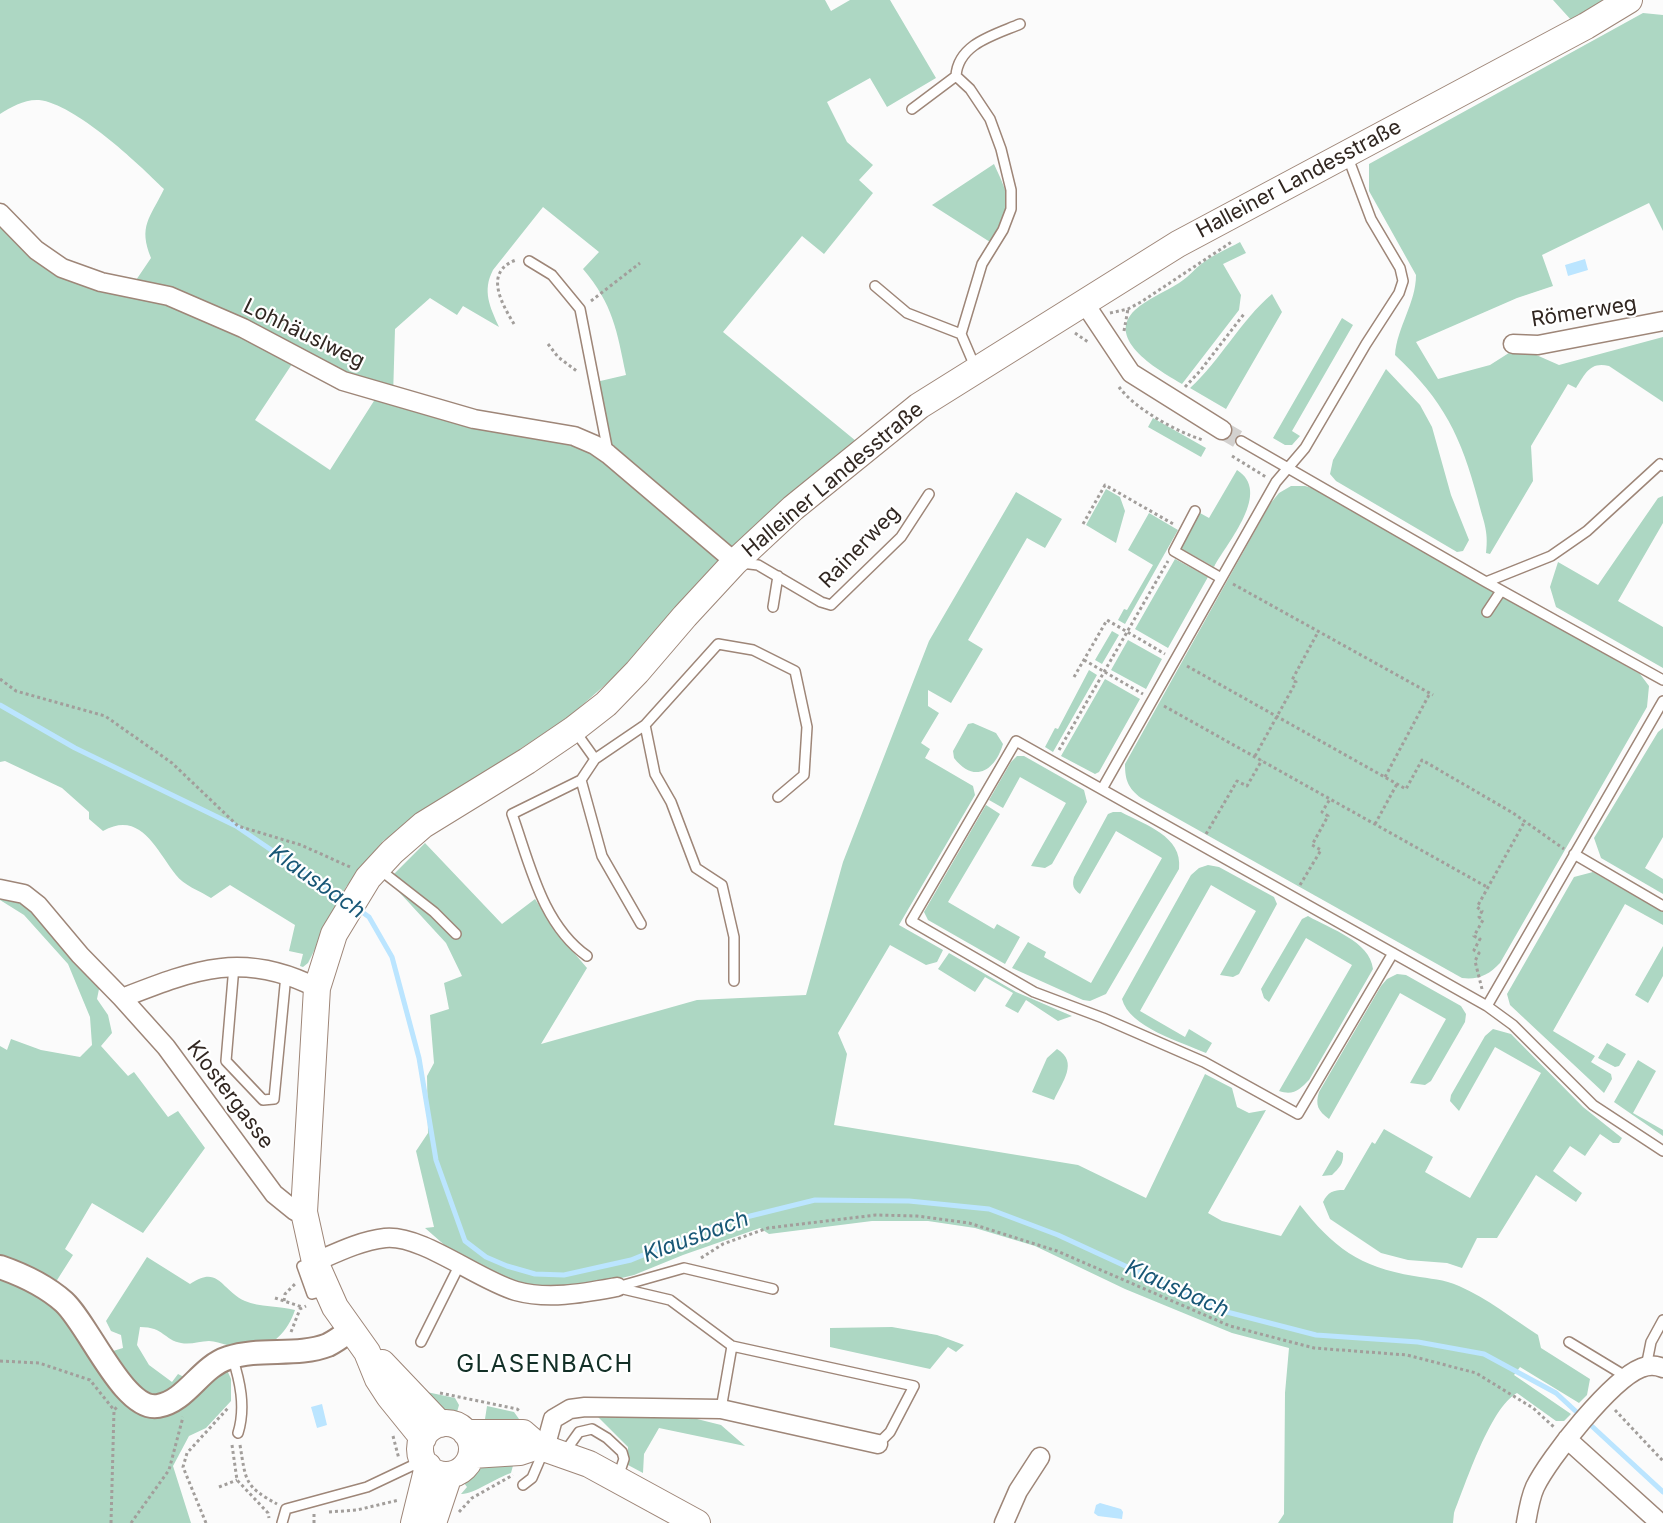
<!DOCTYPE html>
<meta charset="utf-8">
<style>
body{margin:0}
canvas{display:block;background:#fbfbfb}
</style>
<canvas width="1663" height="1523"></canvas>
<script>
const g = document.querySelector('canvas').getContext('2d');
g.lineJoin = 'round';
function paint(path, color) {
  g.fillStyle = color;
  g.fill(path, 'evenodd');
}
function stroke(path, color, width, dash) {
  g.strokeStyle = color;
  g.lineWidth = width;
  g.lineCap = dash ? 'butt' : 'round';
  g.setLineDash(dash || []);
  g.stroke(path);
}
function write(font, color, halo, rows, align = 'center') {
  g.font = font + ' Inter,sans-serif';
  g.lineWidth = 4.5;
  g.setLineDash([]);
  g.textBaseline = 'middle';
  g.strokeStyle = halo;
  g.fillStyle = color;
  for (const [text, x, y, turn = 0] of rows) {
    g.save();
    g.translate(x, y);
    g.rotate((+turn || 0) * Math.PI / 180);
    g.textAlign = isNaN(turn) ? turn : align;
    if (halo) g.strokeText(text, 0, 0);
    g.fillText(text, 0, 0);
    g.restore();
  }
}
const green = new Path2D(`
 M0,0H825L831,11L850,0H890L936,78L887,107L870,78L827,102L847,142L873,165L859,180L873,193L824,254L802,236L723,332L856,441L614,677L571,715L383,841L346,887L308,963L303,967L300,966L303,954L289,951L295,925L230,885L211,898C200,891 183,885 176,875C156,850 141,810 103,831L89,819V812L62,788L5,761L0,762V221L28,251L130,289L151,258C138,226 150,218 164,189C138,163 75,104 39,100C25,99 11,107 0,114ZM543,207L599,252L583,269C613,304 617,331 626,375L596,382L608,454L393,397L395,329L430,298L457,315L463,306L499,327C490,307 482,291 493,270ZM296,358L379,393L330,470L255,420Z
 M1553,0H1608L1572,21Z
 M1643,13L1663,15V231L1649,203L1542,255L1553,286L1517,298L1416,342L1438,379L1490,365L1512,351L1534,354L1559,365L1663,337V402L1609,366C1590,361 1585,374 1576,388L1568,384L1531,446L1533,481L1490,554L1486,553C1489,530 1483,521 1478,500C1461,436 1444,401 1395,355C1397,327 1416,303 1416,275L1369,191V164Z
 M994,164C1012,203 1013,206 990,242L932,205Z
 M1240,242L1246,253L1223,264L1241,295L1239,310L1182,384C1162,372 1103,340 1135,310C1147,299 1165,292 1179,283C1187,278 1192,272 1200,265C1211,256 1227,249 1240,242Z
 M1272,294L1282,312L1226,409L1190,388C1221,360 1240,321 1272,294Z
 M1342,318L1353,325L1292,431L1300,436L1292,445H1285L1273,438Z
 M1386,369L1420,405L1432,427L1451,495L1469,540L1463,551L1457,552L1336,481L1330,474L1333,460Z
 M1153,418L1206,448L1201,457L1148,427Z
 M1237,470C1272,492 1228,541 1214,567L1180,548L1200,513L1209,518Z
 M1291,486H1305L1315,489L1640,674L1649,686L1647,707L1500,963C1489,975 1478,980 1462,978L1141,798C1128,788 1125,780 1125,764L1270,504L1279,493Z
 M1106,489L1120,497L1125,511L1116,543L1086,525Z
 M1016,492L1062,519L1045,548L1027,538L968,640L983,649L951,703L928,690V706L939,713L921,743L930,749L925,758L973,786L975,795L899,925L943,950L937,962L926,965L890,945L838,1033L847,1054L834,1125L1078,1165L1146,1198L1205,1074L1232,1088L1237,1107L1249,1113L1266,1110L1208,1213L1222,1221L1281,1236L1300,1205C1333,1247 1359,1267 1414,1276C1430,1279 1444,1279 1459,1286C1487,1298 1513,1319 1538,1335L1541,1348L1590,1379L1587,1395L1579,1403L1520,1367L1514,1375L1571,1414L1564,1421H1556L1517,1393C1490,1408 1466,1483 1454,1513L1453,1523H1278L1284,1514L1285,1393L1289,1348L1232,1333L1125,1289L1035,1246L975,1228L928,1221H872L769,1234L760,1228L683,1255L634,1275L580,1288L520,1285L457,1256L425,1228L434,1227L416,1151L428,1133L427,1076L434,1063L430,1015L449,1009L444,983L462,976L446,943L388,880L425,843L502,924L535,899L558,934L587,968L541,1044L697,1000L806,995L843,862L929,641Z
 M1663,496V523L1618,601L1663,627V668L1556,607L1550,587L1558,562L1598,585L1658,498Z
 M1149,513L1178,530L1125,624L1118,620L1124,609L1127,610L1153,565L1128,550Z
 M1175,559L1208,577L1168,648L1135,629Z
 M1112,631L1119,635L1102,664L1095,660Z
 M1128,640L1162,659L1146,689L1111,670Z
 M1089,670L1097,675L1053,752L1045,747L1055,728L1058,729Z
 M1105,679L1140,699L1099,772L1095,774L1061,756Z
 M973,723L996,733L1003,744C995,771 974,784 954,758L953,751L968,724Z
 M1663,728V837L1645,868L1663,879V894L1601,858L1594,838L1658,732Z
 M1017,756H1024L1084,790L1087,802L1052,864L1045,868L1031,866L1066,803L1020,777L1003,808L989,800L1011,762Z
 M986,805L1000,814L948,902L994,929L997,924L1020,937L1005,964L928,920L924,912Z
 M1113,812H1121C1145,825 1183,836 1179,869L1106,994L1090,1001L1083,1000L1012,968L1028,942L1046,952L1044,957L1091,983L1162,858L1116,831L1080,894C1073,889 1072,885 1074,877L1108,814Z
 M1208,865L1219,867L1274,897L1277,904L1239,974L1233,977L1220,975L1256,911L1211,885L1140,1011L1185,1037L1189,1029L1212,1043L1206,1053C1181,1042 1129,1027 1122,999L1191,875L1199,868Z
 M1593,872L1663,912V925L1625,904L1553,1031L1595,1056L1591,1062L1611,1074L1612,1079L1604,1093L1510,1005L1507,994L1574,877Z
 M0,894L23,902L100,984L97,999L108,1015L112,1033L101,1046L128,1076L134,1072L168,1117L178,1111L205,1148L143,1233L92,1203L65,1249L73,1255L45,1299L69,1320L110,1390L127,1407L147,1416L166,1412L203,1382L227,1370L231,1379V1401L206,1428L189,1436L173,1466L191,1523H0V1046L7,1050L11,1039L41,1050L80,1057L92,1045L90,1017L68,964L24,915L0,900Z
 M1308,916C1330,929 1370,941 1373,969L1309,1080C1300,1089 1294,1096 1279,1091L1352,965L1306,938L1269,1002L1264,998L1261,989L1302,919Z
 M1663,946V976L1648,1003L1635,995Z
 M949,953L1016,992L1072,1016L1058,1021L1026,1000L1018,1013L1005,1006L1013,993L985,977L975,992L938,969Z
 M1397,974L1406,975L1461,1006L1466,1014L1465,1022L1431,1081L1425,1085L1410,1083L1446,1019L1400,993L1329,1119C1318,1111 1315,1105 1319,1092L1381,986L1387,979Z
 M1493,1029L1511,1034L1583,1107L1622,1138L1619,1143H1613L1600,1134L1585,1156L1570,1146L1553,1171L1582,1193L1576,1202L1536,1175L1497,1238H1477L1462,1268L1447,1263L1408,1260L1381,1253L1330,1219L1323,1202C1328,1192 1333,1190 1344,1190L1372,1142L1375,1144L1384,1129L1433,1157L1425,1172L1470,1198L1541,1073L1495,1047L1459,1111L1450,1101L1451,1095L1485,1036Z
 M1607,1043L1626,1054L1619,1066L1615,1067L1598,1058Z
 M1057,1049C1079,1062 1062,1082 1054,1100L1032,1092L1047,1058Z
 M1638,1060L1656,1071L1633,1113L1663,1130V1136L1614,1102Z
 M1337,1150L1343,1153C1344,1164 1339,1168 1332,1175L1322,1176Z
 M147,1257L190,1284C219,1264 221,1290 245,1301C259,1307 280,1306 295,1310C288,1332 269,1352 245,1349C233,1348 221,1342 209,1341C200,1341 191,1345 181,1343C164,1340 164,1327 140,1327L137,1345L149,1365L172,1382L178,1374L184,1377C150,1416 133,1381 113,1351L123,1348L121,1335L111,1331L106,1321Z
 M892,1327L937,1335L964,1345L956,1352L948,1347L930,1369L830,1347V1328Z
 M422,1391L455,1398L459,1405L457,1412L440,1408Z
 M487,1406L514,1412L519,1419H485Z
 M598,1417H689L721,1425L745,1446L659,1428L644,1454L643,1473L628,1465V1447Z
 M515,1458L511,1473C496,1478 472,1495 461,1494L467,1487L464,1483L488,1462Z`);
const water = new Path2D(`
 M1585,259L1588,270L1568,276L1565,265Z
 M322,1404L327,1425L317,1428L311,1407Z
 M1100,1503L1121,1509L1123,1512L1122,1519L1098,1516L1094,1513L1096,1505Z`);
const stream = new Path2D(`
 M0,705L75,748L236,826L345,900
 M358,909L369,917L392,957L419,1058L436,1160L465,1241L486,1257L507,1266L535,1274L564,1275L631,1260L722,1223L815,1200L909,1201L989,1209L1058,1235L1223,1311L1316,1335L1418,1342L1484,1354L1556,1393L1663,1492`);
const minorTunnel = new Path2D(`
 M1222,430L1241,441`);
const path = new Path2D(`
 M591,301L640,263
 M1110,313L1128,309L1141,302L1233,241
 M514,324C502,304 483,272 516,260
 M1124,331L1128,309
 M1075,333L1088,342
 M548,344L558,357L578,372
 M1119,387C1135,409 1177,432 1203,440
 M1185,387L1200,371L1244,314
 M1232,456L1266,477
 M1083,524L1105,485L1175,525
 M1233,584L1433,695
 M1084,660L1143,694
 M1187,666L1406,789L1422,760L1513,813L1564,849
 M1074,677L1107,620L1165,654
 M0,679L16,691L105,716L172,763L238,826L301,845L350,867
 M1164,706L1487,887
 M1059,750L1168,561
 M1255,756L1296,682L1292,680L1318,632
 M1385,777L1430,693
 M1375,824L1397,784
 M1206,834L1237,781L1247,786L1262,760
 M1300,885L1321,850L1312,845L1328,816L1322,812L1330,799
 M1482,989L1475,961L1479,953L1474,950L1480,939L1474,936L1483,920L1479,917L1482,911L1477,907L1525,821
 M701,1258L723,1244L768,1228L876,1215L917,1216L969,1223L1057,1251L1230,1326L1314,1348L1407,1355L1476,1373L1533,1408L1555,1428
 M275,1298L302,1307
 M284,1301L285,1294L296,1283
 M291,1332L300,1309L306,1306
 M0,1361L39,1363L90,1380L114,1410L117,1407
 M440,1393L517,1409L521,1412
 M1615,1410L1663,1461
 M393,1436L399,1459
 M232,1445L237,1480L268,1513L269,1518
 M240,1445C246,1481 244,1486 277,1504
 M219,1487L237,1480
 M329,1512L357,1510L399,1500
 M459,1512L472,1498L513,1475
 M314,1514V1523
 M111,1523L114,1410
 M131,1523L169,1470L183,1417
 M206,1523L183,1467L187,1453L228,1408`);
const service = new Path2D(`
 M956,76C958,44 994,35 1020,24
 M912,109L956,76L970,89L990,119L1001,149L1011,190V209L1003,230L982,264L961,334L976,369
 M529,261L552,275L580,309L608,452
 M875,286L907,313L961,334
 M1241,441L1486,582L1663,680
 M1195,511L1174,551L1221,578
 M741,563L758,565L821,602L831,605L901,537L929,494
 M1486,582L1551,556L1587,531L1660,464L1663,466
 M773,607L778,576
 M1487,612L1501,591
 M645,725L655,774L671,802L696,868L722,885L734,937V981
 M575,731L595,759L645,725L718,644L753,650L795,671L807,727L804,775L778,797
 M581,780L602,856L641,924
 M1102,789L1276,482L1305,448L1366,344L1399,293L1403,281L1400,268L1371,219L1347,155
 M1574,854L1663,906
 M379,869L434,912L456,934
 M1393,953L1298,1114L1204,1062L1103,1018L1034,992L911,921L1016,741L1487,1006L1513,1025L1593,1105L1663,1151
 M587,956C542,924 530,864 512,814L581,780L595,759
 M234,966L226,1061L263,1100L274,1099L286,975
 M1487,1006L1663,701
 M302,1266L312,1294L324,1291
 M617,1287L684,1268L773,1289
 M619,1288L670,1300L732,1346
 M421,1342L459,1266
 M1569,1342L1627,1377
 M232,1356C240,1381 246,1407 238,1433
 M1646,1367L1651,1342L1663,1320
 M721,1409L732,1346L914,1386L890,1432L878,1444
 M564,1453L579,1432L592,1429L607,1438L622,1452L624,1459L618,1477
 M523,1485L532,1478L544,1450
 M282,1523L286,1509L367,1487L424,1460`);
const minor = new Path2D(`
 M0,213L36,250L62,268L101,282L169,296L243,328L343,381L474,419L574,436L595,445L608,454L735,562
 M1085,304L1131,373L1222,430
 M1513,344L1538,345L1663,321
 M0,889L24,894L38,905L80,955L122,998C194,970 243,950 317,988
 M122,998L166,1047L274,1194L295,1211L304,1212
 M315,1262C338,1252 360,1241 385,1238C421,1234 478,1280 516,1291C549,1300 584,1293 617,1287
 M1567,1439L1660,1523
 M545,1448L553,1419L570,1409L585,1407L721,1409L878,1444
 M1004,1523L1018,1491L1040,1457
 M1526,1523C1528,1511 1530,1498 1535,1487C1549,1458 1611,1380 1641,1368C1648,1365 1656,1365 1663,1368`);
const tertiary = new Path2D(`
 M0,1267C23,1275 46,1286 64,1302C89,1325 124,1412 158,1406C187,1401 200,1367 228,1358C260,1347 297,1357 328,1345C336,1341 344,1335 351,1330`);
const secondary = new Path2D(`
 M382,1363L440,1424
 M420 1449a26 26 0 1 1 52 0a26 26 0 1 1-52 0Z
 M466,1433H523L538,1446L589,1464L697,1523
 M423,1438L389,1396L378,1379L367,1352L335,1307L315,1262L304,1212L317,988L334,934L368,878L392,852L423,825L527,761L574,729L606,704L637,672L685,616L735,562L793,508L919,406L1178,244L1586,26L1629,0
 M472,1455L520,1452L538,1446
 M414,1523L428,1466
 M433,1523L449,1475`);
const streetNames = [
 ["Halleiner Landesstraße",1299,179,-28],
 ["Römerweg",1584,312,-9],
 ["Lohhäuslweg",304,334,26],
 ["Halleiner Landesstraße",833,480,-40],
 ["Rainerweg",860,547,-46],
 ["Klostergasse",230,1095,53]
];
const waterNames = [
 ["Klausbach",317,882,35],
 ["Klausbach",696,1237,-20],
 ["Klausbach",1177,1289,24]
];
const quarterNames = [
 ["GLASENBACH",545,1365]
];
paint(green, '#add7c3');
paint(water, '#bbe5ff');
stroke(stream, '#bbe5ff', 5);
stroke(minorTunnel, '#d3d1cf', 18, [18, 9]);
stroke(service, '#9e8678', 12);
stroke(minor, '#9e8678', 21);
stroke(tertiary, '#9e8678', 26);
stroke(secondary, '#9e8678', 28);
stroke(path, '#a29e9b', 3, [3, 3]);
stroke(service, '#fff', 9);
stroke(minor, '#fff', 18);
stroke(tertiary, '#fff', 22);
stroke(secondary, '#fff', 26);
write('21px', '#312721', '#fff', streetNames);
write('italic 22px', '#185776', '#fff', waterNames);
g.letterSpacing = '1.5px';
write('24px', '#133027', '#fff', quarterNames);
g.letterSpacing = '0px';
</script>
